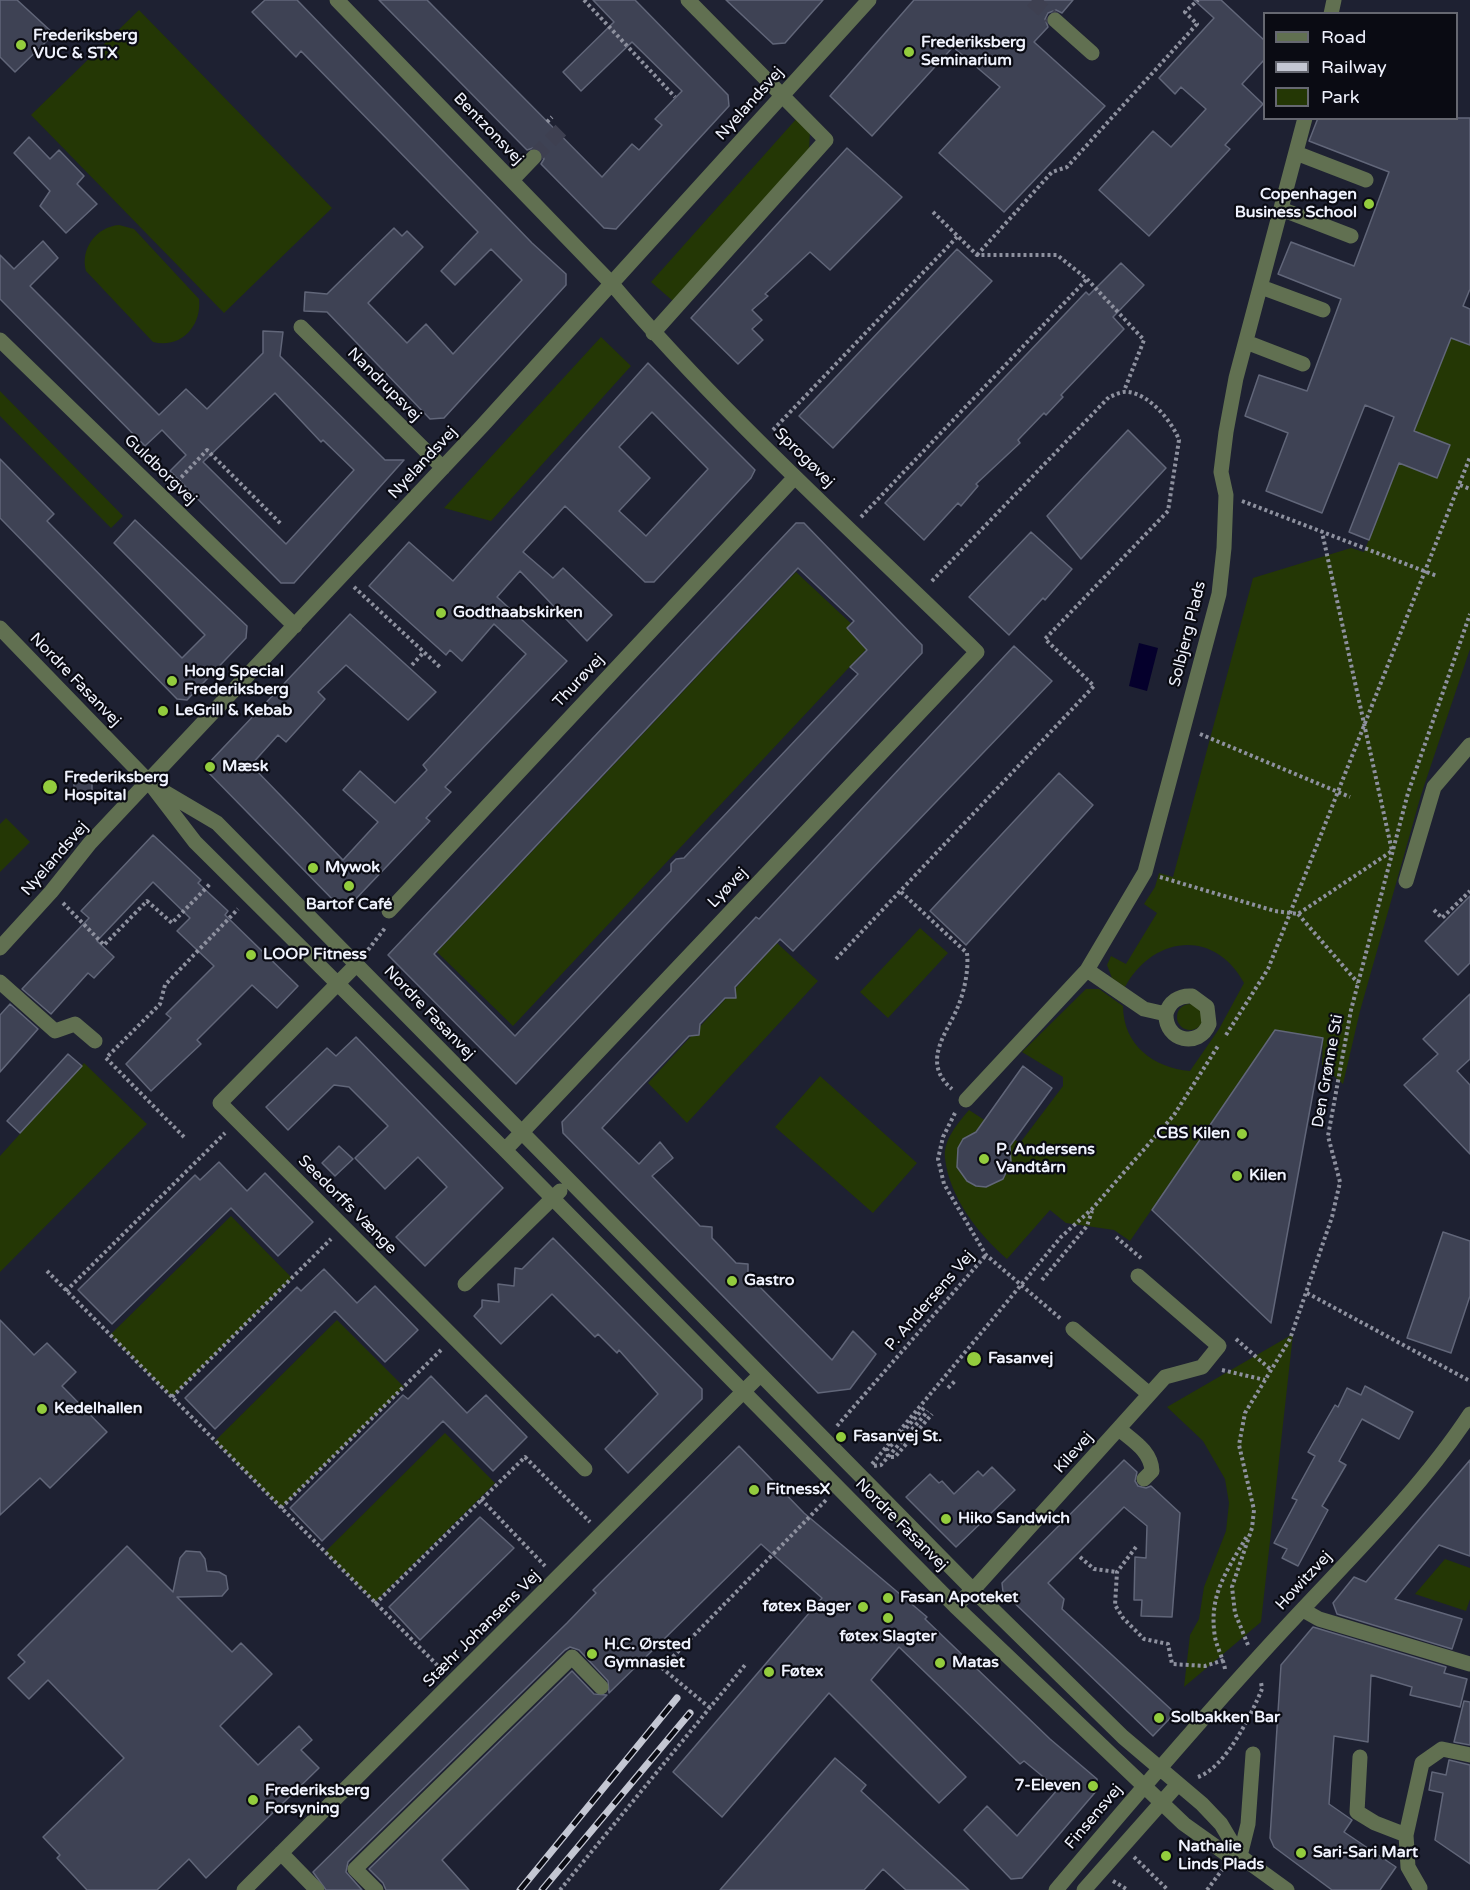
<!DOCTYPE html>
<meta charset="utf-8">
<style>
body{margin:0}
#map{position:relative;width:1470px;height:1890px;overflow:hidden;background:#1e2132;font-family:"Varela Round",sans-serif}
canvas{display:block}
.legend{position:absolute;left:1263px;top:12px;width:195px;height:108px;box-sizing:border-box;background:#0a0b13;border:2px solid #666871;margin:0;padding:8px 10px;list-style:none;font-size:18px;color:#f0f3fe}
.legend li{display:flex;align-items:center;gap:12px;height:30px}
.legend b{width:30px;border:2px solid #666871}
</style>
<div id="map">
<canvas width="1470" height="1890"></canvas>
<ul class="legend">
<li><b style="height:8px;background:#617051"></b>Road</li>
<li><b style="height:8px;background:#c4c7d3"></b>Railway</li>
<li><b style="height:16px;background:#243705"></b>Park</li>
</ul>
</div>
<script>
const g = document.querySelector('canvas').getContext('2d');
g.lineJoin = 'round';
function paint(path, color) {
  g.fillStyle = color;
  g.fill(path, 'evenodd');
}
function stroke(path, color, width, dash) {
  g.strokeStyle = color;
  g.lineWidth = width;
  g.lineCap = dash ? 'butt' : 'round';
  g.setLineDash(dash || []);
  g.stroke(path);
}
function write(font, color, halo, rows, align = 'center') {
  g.font = font + ' "Varela Round",sans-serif';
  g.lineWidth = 4.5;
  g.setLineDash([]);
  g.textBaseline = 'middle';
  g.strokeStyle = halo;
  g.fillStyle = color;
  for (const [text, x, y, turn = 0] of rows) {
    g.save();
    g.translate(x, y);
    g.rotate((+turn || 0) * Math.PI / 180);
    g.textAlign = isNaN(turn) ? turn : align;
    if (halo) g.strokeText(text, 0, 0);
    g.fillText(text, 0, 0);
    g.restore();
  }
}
const green = new Path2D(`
 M139,10L332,208L224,313L31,115Z
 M798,117L810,131L809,151L673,301L651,282Z
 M119,225L134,229L199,299C202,326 181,349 153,342L86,271C80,249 96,227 119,225Z
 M601,337L631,366L491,521L444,508Z
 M1451,338L1470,345V649L1421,795L1360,1011L1343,1084L1322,1065L1323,1038L1275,1030L1130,1241L1114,1230L1066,1223L1050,1210L1007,1259C979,1235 949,1197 945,1158C943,1140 958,1123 969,1110L1020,1143L1063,1086V1077L1022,1052L1086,989H1099L1123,1006C1123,1045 1154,1068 1190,1071L1219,1029L1244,983C1214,928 1153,936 1125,987L1112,978L1107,965L1111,956L1126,964L1157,913L1144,904L1155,887L1159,873L1173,877L1253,578L1351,548L1364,552L1399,463L1437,478L1449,445L1414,431Z
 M0,391L123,516L111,528L0,416Z
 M796,572L872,643L513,1026L437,952Z
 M6,818L30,842L0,872V824Z
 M920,928L948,953L888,1018L860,992Z
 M777,943L818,981L687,1123L648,1083Z
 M1177 1017a13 13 0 1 1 26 0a13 13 0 1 1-26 0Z
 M84,1063L147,1124L0,1272V1156Z
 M820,1076L917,1163L873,1213L775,1127Z
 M231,1216L292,1278L172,1397L110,1335Z
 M337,1320L404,1387L281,1508L215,1441Z
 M1293,1334L1261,1622L1184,1687L1190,1635L1199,1619L1204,1587L1226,1531L1229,1503L1225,1479L1203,1441L1167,1407Z
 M445,1433L495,1483L375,1602L325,1552Z
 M1445,1559L1470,1568V1599L1466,1611L1415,1594Z`);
const water = new Path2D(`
 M1139,643L1158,648L1147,691L1129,686Z`);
const building = new Path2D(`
 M0,0H17L54,34L15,72L0,57Z
 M265,0H297L532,243L566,274V285L444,418L430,419L327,312L304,311L305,292L327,294L394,228L402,236L407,231L423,247L368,303L407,343L426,324L453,354L522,280L491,249L455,285L441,271L478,232L301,51L296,57L252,12Z
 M379,0H427L602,177L632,144L639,150L662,125L655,119L682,91L632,42L581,91L563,72L614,22L593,0H635L728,95L729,106L616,229L604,228L541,164L544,159L541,150L536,147L527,150L523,146Z
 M726,0H823L785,43L773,44Z
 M914,0H1073L1062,13L1056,10L1048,13L1045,19L1048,27L1034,42L1105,106L1004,212L939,153L1000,87L953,47L872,136L830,96Z
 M1194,0H1221L1264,40V60L1242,84L1263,104L1225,145L1230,149L1149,236L1099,190L1153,131L1171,147L1206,109L1181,87L1175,94L1159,78L1214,18Z
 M1318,118H1470V289L1463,306L1470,309V345L1451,338L1414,431L1450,445L1437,478L1399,463L1369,540L1349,532L1394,417L1365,405L1322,513L1266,491L1288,433L1245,416L1259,375L1307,391L1341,299L1278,274L1291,242L1354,266L1389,172L1309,141Z
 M29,137L50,159L59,150L84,176L77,184L97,204L66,233L40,206L50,191L14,153Z
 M847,148L902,197L830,270L810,252L765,294L768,296L752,310L762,320L752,329L763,340L738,364L691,318Z
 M43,241L58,258L30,286L159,415L186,389L207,409L263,353V331L283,332L280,356L385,460H404L294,583H281L170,471L186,455L162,430L145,446L0,299V255L14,269ZM275,393L321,442L323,440L354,470L286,544L203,462Z
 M957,249L992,281L833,448L799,416Z
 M1121,263L1144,285L1113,317L1124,329L1061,395L1063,397L1046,415L1044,413L1018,440L1020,443L976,484L978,486L961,506L958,503L924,540L885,503L1086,292L1089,295Z
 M648,363L755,470L751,478L654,582H645L565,506L523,552L553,578L563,568L612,615L587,641L520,571L497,597L567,661L445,787L451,792L426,818L430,821L349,906H339L204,768L350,614L436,692L408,720L346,665L318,692L325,699L286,742L278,735L251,765L343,860L378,822L343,790L360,771L395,803L427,770L423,765L526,654L494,624L462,661L450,650L446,655L369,586L409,542L453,581ZM652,412L708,469L646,536L619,511L650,478L619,447Z
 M1128,430L1166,468L1081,559L1047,516Z
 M0,459L54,514L47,521L182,658L205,635L114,543L135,520L247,626L246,638L187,700L177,699L0,518Z
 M796,523H804L922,645V653L516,1084L388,955ZM798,568L854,621L847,628L867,650L850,667L858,674L684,858L676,859L671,864V871L515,1036L434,954Z
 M1031,532L1072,569L1045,600L1043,598L1009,635L969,597Z
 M1014,646L1052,681L793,951L780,939L735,987L736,998H725L700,1024L699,1035L689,1036L602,1128L639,1164L660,1142L673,1158L652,1176L700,1226L712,1227V1238L736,1263L748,1264V1275L832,1360L853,1331L876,1354L850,1389L818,1393L563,1133L562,1122L756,917L759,919Z
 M1059,773L1093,805L966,945L930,911Z
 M74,778H92V797H74Z
 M153,835L201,880L198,883L228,911L225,915L298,986L277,1008L252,985L197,1040L201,1044L151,1091L126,1064L171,1018L166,1014L214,966L177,931L190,918L153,882L97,941L114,957L94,978L88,973L51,1014L22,989L89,918L81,911Z
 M1470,896V963L1458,975L1425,941Z
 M1470,994V1059L1457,1071L1470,1085V1154L1404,1085L1438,1054L1423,1039Z
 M10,1004L38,1029L0,1072V1015Z
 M1275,1030L1323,1038L1271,1323L1152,1210Z
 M356,1037L503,1188L425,1266L396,1237L447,1187L418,1157L385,1189L355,1158L388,1126L349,1087L334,1085L288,1130L266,1107L327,1048L336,1056Z
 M68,1054L82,1066L20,1133L7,1121Z
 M1023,1066L1052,1088L1010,1146L1011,1162L1003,1179L986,1187L976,1186L967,1181L957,1167L958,1148L963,1139L976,1132Z
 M339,1146L353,1159L335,1176L322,1163Z
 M219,1162L247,1191L265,1173L313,1222L278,1256L231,1208L112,1324L78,1290L195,1175L200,1180Z
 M1443,1232L1470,1241V1296L1451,1353L1407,1338Z
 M553,1238L702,1389V1399L628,1473L605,1449L658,1394L619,1350L617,1353L598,1334L595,1337L552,1294L501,1344L474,1316L482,1307V1300L499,1302L498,1284L514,1286L515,1268L522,1269Z
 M324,1269L357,1303L375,1286L418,1330L385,1362L335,1311L215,1429L185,1398L297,1287L301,1291Z
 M0,1320L34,1355L47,1343L76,1372L62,1386L107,1432L50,1488L40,1478L0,1515Z
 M431,1376L467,1413L486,1395L527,1437L493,1471L443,1421L322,1541L290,1508L403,1395L408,1399Z
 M1365,1386L1413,1412L1399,1439L1362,1419L1339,1461L1346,1465L1322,1506L1328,1510L1298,1566L1282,1558L1287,1549L1274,1543L1297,1500L1292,1498L1315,1456L1308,1452L1335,1405L1338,1407L1347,1388L1361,1395Z
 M739,1446L804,1513L927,1617L925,1619L1050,1739L1097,1779L1098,1789L1022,1878L1011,1879L964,1830L987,1806L1017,1836L1058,1789L1024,1761L1020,1764L899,1647L871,1680L966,1777L939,1803L829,1693L722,1817L673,1772L822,1598L761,1544L609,1693L608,1681L579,1650L570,1647L565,1650L348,1862L346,1872L362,1890H326L313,1872L567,1623L596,1593L593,1590Z
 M1124,1460L1137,1472L1135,1481L1138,1486L1146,1488L1151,1486L1180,1513L1172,1617L1141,1616L1142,1600H1134L1135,1557L1146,1558L1147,1526L1124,1507L1048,1583L1064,1599L1062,1609L1175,1713L1153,1736L1003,1592L1002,1583Z
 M1470,1460V1556L1439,1545L1395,1599L1462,1619L1452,1649L1337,1614L1333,1603L1354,1577L1366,1582Z
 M992,1467L1015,1490L956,1547L906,1497L930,1474L939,1483L942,1481L954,1494L978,1471L983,1476Z
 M480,1517L514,1548L420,1640L389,1607Z
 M127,1546L173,1592L180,1558L186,1551L200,1552L205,1559L207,1571L219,1572L226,1576L228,1589L222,1596L177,1597L232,1652L241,1643L272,1674L220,1726L258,1765L299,1726L312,1740L301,1750L319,1768L206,1878L189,1859L157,1890H87L57,1858L60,1855L43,1837L124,1758L48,1680L29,1699L8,1678L25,1662L18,1655Z
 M1313,1627L1446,1667L1444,1673L1467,1679L1460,1707L1410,1695L1412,1687L1371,1675L1368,1742L1334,1736L1329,1804L1352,1820L1344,1832L1396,1867L1380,1890H1332L1274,1847L1270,1838L1281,1665Z
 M572,1671L594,1694L607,1695L442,1860L469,1890H386L383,1883L369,1869Z
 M1464,1701L1470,1702V1745L1454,1742Z
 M835,1758L866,1785L861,1791L969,1890H906L883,1869L864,1890H720Z
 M1449,1760L1470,1765V1864L1435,1840L1443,1793L1429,1790L1432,1772L1446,1775Z`);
const minorTunnel = new Path2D(`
 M1032,0L1055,20
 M534,157L562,129`);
const path = new Path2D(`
 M584,0L675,97
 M547,122L552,117
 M933,212L977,255H1057L1087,279L1144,340L1124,391
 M977,255L1052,172L1067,167L1197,24L1185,12L1198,0
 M773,430L957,237
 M1460,485L1470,489
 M173,486L207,450L282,525
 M1242,501L1437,576
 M861,517L1087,279
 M354,587L441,668
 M412,665L424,652
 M1200,734L1350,797
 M1160,877L1275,911L1298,914L1392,851L1322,532
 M901,892L967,953C969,970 964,993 957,1009C946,1034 921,1063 952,1089
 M63,903L104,945L147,901L172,923L211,883
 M1434,910L1442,918L1470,891
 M1298,914L1358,983
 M368,950L385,928
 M836,959L1094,686L1045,639L1168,511L1179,440C1172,421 1149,394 1128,392C1121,391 1115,395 1109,397L930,583
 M1226,1035L1268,969L1470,457
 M955,1113L943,1137L938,1159L944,1184L986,1255L1061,1319
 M184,1137L106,1058L160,1004L165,985L238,909
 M1116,1237L1141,1258
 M47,1271L441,1669
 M1042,1280L1087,1226L1092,1211
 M66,1291L225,1133
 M1307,1293L1470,1381
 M1236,1339L1271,1370
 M1222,1370L1265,1380
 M948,1388L955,1381
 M172,1397L331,1239
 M924,1408L887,1450L888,1457H895L932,1414
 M837,1426L986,1255
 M872,1464L1061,1237L1092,1209L1174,1115L1218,1046
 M874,1466L881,1465L928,1411
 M481,1499L545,1566
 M281,1508L441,1350
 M1136,1547L1117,1572L1115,1605L1123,1618L1144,1639L1168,1644L1172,1664L1205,1666L1224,1660
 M1080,1557L1094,1569L1117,1572
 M375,1604L525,1457L590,1522
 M1248,1645L1235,1613L1232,1587L1252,1528L1254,1510L1239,1445L1245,1413L1290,1339L1332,1217L1340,1182L1328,1136L1351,1010L1408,793L1470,614
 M1225,1669C1223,1658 1217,1648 1215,1637C1208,1595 1227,1571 1247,1536
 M710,1708L662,1668L826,1500
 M1198,1777C1226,1767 1251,1715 1262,1689L1261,1682
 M1134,1857L1168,1890
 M1113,1881L1128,1890
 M560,1890L745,1665
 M1207,1890L1222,1870`);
const minor = new Path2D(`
 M337,0L612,284C723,415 854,532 977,652L505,1150
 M1331,14L1334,0
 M1055,20L1092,53
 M1296,153L1366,180
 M512,180L534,157
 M1281,209L1351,236
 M1261,287L1323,310
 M301,327L443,468
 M653,333L826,140L688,0
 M0,340L295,626
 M1246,342L1303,364
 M0,628L149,782L195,842L505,1150L955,1606L1184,1824L1229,1856H1240
 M156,787L217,823L973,1590L1123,1737L1202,1804L1221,1824L1240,1856L1287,1890
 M1406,881L1434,787L1470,745
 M389,911L795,477
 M0,948L51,892L90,843L483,425L869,0
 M356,965L220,1103L585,1469
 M1087,970L1144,1009L1166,1014C1165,1041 1199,1049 1209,1024L1207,1007L1192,996C1179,995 1169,1002 1166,1014
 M0,982L55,1031L75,1024L95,1041
 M966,1100L1087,970L1145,872L1219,594L1224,548L1226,495L1221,472L1226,432L1236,378L1305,118
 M465,1284L560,1191
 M1073,1329L1149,1394
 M1119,1429C1133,1441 1151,1451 1152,1471L1144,1479
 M955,1606L973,1590L1165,1377L1202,1367L1219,1346L1138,1276
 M1303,1610L1319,1619L1470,1664
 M1360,1757L1357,1812L1375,1823L1406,1835
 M281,1853L317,1890
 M1240,1856L1248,1824L1253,1754
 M1420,1888L1408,1867L1406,1835L1422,1763L1442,1749L1470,1755
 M244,1890L760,1375
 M376,1890L355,1869L572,1657L601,1687
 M1056,1890C1131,1801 1207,1712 1286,1627C1348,1560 1420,1490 1470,1414
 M1084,1890L1178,1784`);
const rail = new Path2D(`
 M520,1890L677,1698
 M542,1890L690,1713`);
const markers = [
 [21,45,6,"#93cc3d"],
 [909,52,6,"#93cc3d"],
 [1369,204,6,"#93cc3d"],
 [441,613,6,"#93cc3d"],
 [172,681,6,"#93cc3d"],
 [163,711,6,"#93cc3d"],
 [210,767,6,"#93cc3d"],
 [50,787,8,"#93cc3d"],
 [313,868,6,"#93cc3d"],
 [349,886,6,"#93cc3d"],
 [251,955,6,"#93cc3d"],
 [1242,1134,6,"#93cc3d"],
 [984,1159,6,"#93cc3d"],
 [1237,1176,6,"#93cc3d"],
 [732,1281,6,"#93cc3d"],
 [974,1359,8,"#93cc3d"],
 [42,1409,6,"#93cc3d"],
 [841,1437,6,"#93cc3d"],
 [754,1490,6,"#93cc3d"],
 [946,1519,6,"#93cc3d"],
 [888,1598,6,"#93cc3d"],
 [863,1607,6,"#93cc3d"],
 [888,1618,6,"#93cc3d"],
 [592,1654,6,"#93cc3d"],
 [940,1663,6,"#93cc3d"],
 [769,1672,6,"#93cc3d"],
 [1159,1718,6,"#93cc3d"],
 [1093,1786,6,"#93cc3d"],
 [253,1800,6,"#93cc3d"],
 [1301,1853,6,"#93cc3d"],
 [1166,1856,6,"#93cc3d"]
];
const poiNames = [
 ["Frederiksberg",33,36],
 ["VUC & STX",33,54],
 ["Frederiksberg",921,43],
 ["Seminarium",921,61],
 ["Copenhagen",1357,195,"right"],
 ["Business School",1357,213,"right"],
 ["Godthaabskirken",453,613],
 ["Hong Special",184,672],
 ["Frederiksberg",184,690],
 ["LeGrill & Kebab",175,711],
 ["Mæsk",222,767],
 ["Frederiksberg",64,778],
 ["Hospital",64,796],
 ["Mywok",325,868],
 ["Bartof Café",349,905,"center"],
 ["LOOP Fitness",263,955],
 ["CBS Kilen",1230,1134,"right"],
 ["P. Andersens",996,1150],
 ["Vandtårn",996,1168],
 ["Kilen",1249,1176],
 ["Gastro",744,1281],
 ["Fasanvej",988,1359],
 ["Kedelhallen",54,1409],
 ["Fasanvej St.",853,1437],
 ["FitnessX",766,1490],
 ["Hiko Sandwich",958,1519],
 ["Fasan Apoteket",900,1598],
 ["føtex Bager",851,1607,"right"],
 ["føtex Slagter",888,1637,"center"],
 ["H.C. Ørsted",604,1645],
 ["Gymnasiet",604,1663],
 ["Matas",952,1663],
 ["Føtex",781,1672],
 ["Solbakken Bar",1171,1718],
 ["7-Eleven",1081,1786,"right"],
 ["Frederiksberg",265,1791],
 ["Forsyning",265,1809],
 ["Nathalie",1178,1847],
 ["Linds Plads",1178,1865],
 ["Sari-Sari Mart",1313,1853]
];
const streetNames = [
 ["Nyelandsvej",750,104,-48],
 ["Bentzonsvej",488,129,46],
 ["Nandrupsvej",384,385,45],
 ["Sprogøvej",804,458,45],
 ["Nyelandsvej",423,463,-47],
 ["Guldborgvej",160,470,44],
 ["Solbjerg Plads",1188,634,-76],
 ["Nordre Fasanvej",75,680,46],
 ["Thurøvej",579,681,-47],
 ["Nyelandsvej",55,859,-49],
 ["Lyøvej",728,888,-46],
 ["Nordre Fasanvej",429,1013,46],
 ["Den Grønne Sti",1328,1071,-80],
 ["Seedorffs Vænge",347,1205,45],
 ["P. Andersens Vej",930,1301,-49],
 ["Kilevej",1074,1453,-48],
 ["Nordre Fasanvej",901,1525,45],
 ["Howitzvej",1304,1581,-47],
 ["Stæhr Johansens Vej",482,1629,-45],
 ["Finsensvej",1094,1817,-50]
];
paint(green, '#243705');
paint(water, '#05002c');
paint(building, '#3e4254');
stroke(building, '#616679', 1.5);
stroke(minorTunnel, '#3e4051', 15, [15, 8]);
stroke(path, '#8e919f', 4, [3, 3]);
stroke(minor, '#617051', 15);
stroke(rail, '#c4c7d3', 7);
stroke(rail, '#0a0b13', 4.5, [14]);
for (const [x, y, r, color] of markers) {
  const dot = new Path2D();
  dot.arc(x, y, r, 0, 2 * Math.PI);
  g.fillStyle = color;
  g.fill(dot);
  stroke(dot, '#0a0b13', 2);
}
write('bold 16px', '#f0f3fe', '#0a0b13', poiNames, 'left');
write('16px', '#f0f3fe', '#0a0b13', streetNames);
</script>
